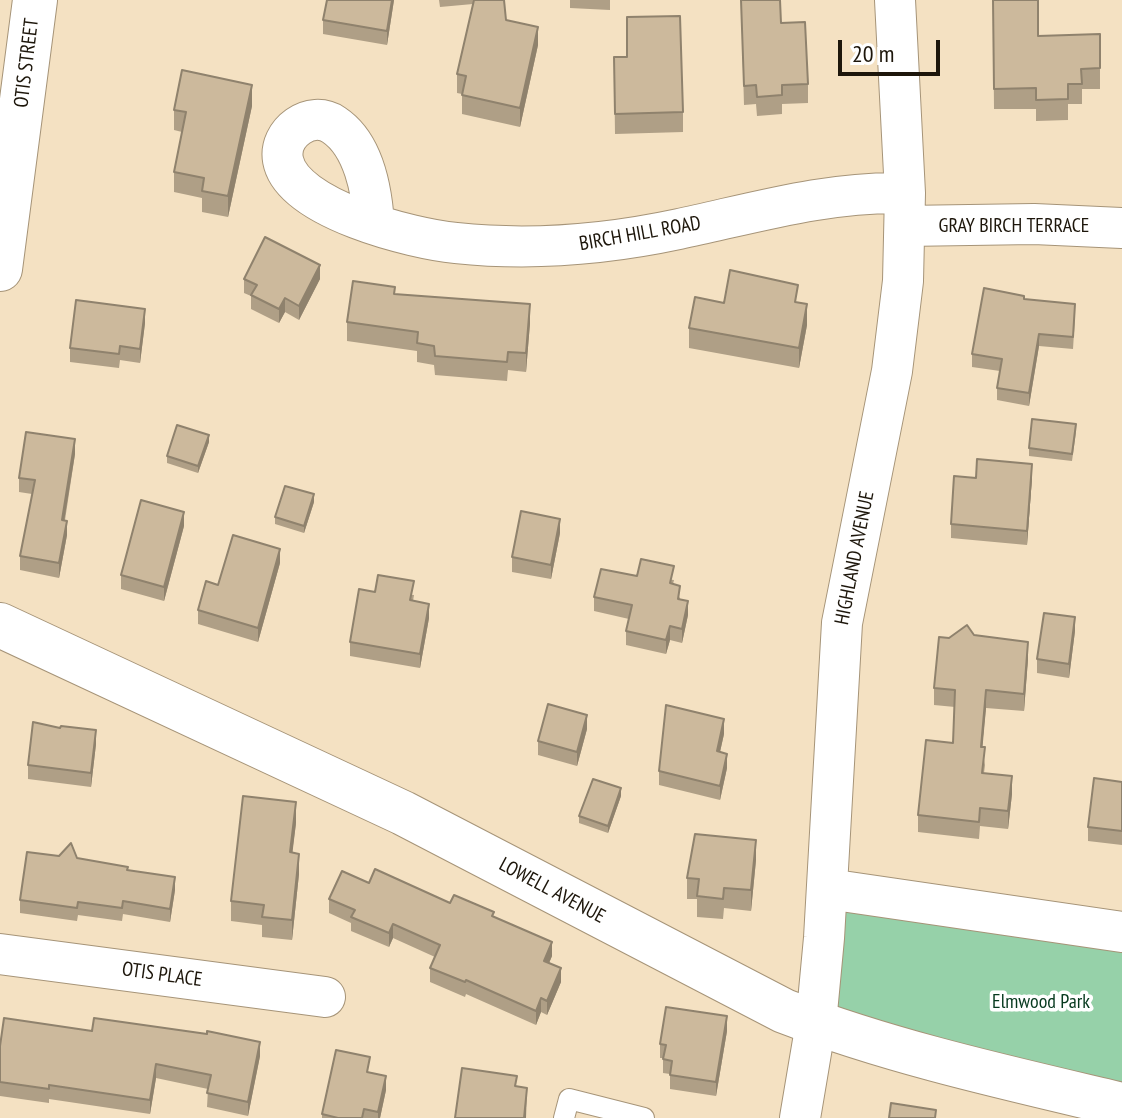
<!DOCTYPE html>
<style>
body{margin:0}
#map{position:relative;width:1122px;height:1118px;overflow:hidden;background:#f4e1c2;font-family:"PT Sans Narrow",sans-serif}
canvas{display:block}
.scale{position:absolute;left:838px;top:40px;width:102px;height:36px;box-sizing:border-box;border:4px solid #1d160b;border-top:0;padding-left:10px;font-size:24px;line-height:28px;white-space:nowrap;color:#1d160b;-webkit-text-stroke:6px #fff;paint-order:stroke}
</style>
<div id="map">
<canvas width="1122" height="1118"></canvas>
<div class="scale">20 m</div>
</div>
<script>
const g = document.querySelector('canvas').getContext('2d');
g.lineJoin = 'round';
function paint(path, color) {
  g.fillStyle = color;
  g.fill(path, 'evenodd');
}
function stroke(path, color, width, dash) {
  g.strokeStyle = color;
  g.lineWidth = width;
  g.lineCap = dash ? 'butt' : 'round';
  g.setLineDash(dash || []);
  g.stroke(path);
}
function write(font, color, halo, rows, align = 'center') {
  g.font = font + ' "PT Sans Narrow",sans-serif';
  g.lineWidth = 7;
  g.setLineDash([]);
  g.textBaseline = 'middle';
  g.strokeStyle = halo;
  g.fillStyle = color;
  for (const [text, x, y, turn = 0] of rows) {
    g.save();
    g.translate(x, y);
    g.rotate((+turn || 0) * Math.PI / 180);
    g.textAlign = isNaN(turn) ? turn : align;
    if (halo) g.strokeText(text, 0, 0);
    g.fillText(text, 0, 0);
    g.restore();
  }
}
const green = new Path2D(`
 M828,889L1122,932V1105L816,1023Z`);
const lane = new Path2D(`
 M564,1118L569,1099L644,1118`);
const street = new Path2D(`
 M374,224C372,192 364,145 334,125C311,109 278,133 283,160C292,209 413,239 456,243C532,251 604,245 679,229C754,213 828,191 905,193
 M905,226L1034,224L1122,228
 M828,889L1122,932
 M0,954L325,997
 M800,1118L816,1023L824,938L842,623L892,371L903,281L905,193L895,0`);
const secondary = new Path2D(`
 M0,269L35,0
 M0,625L403,813L784,1011C894,1053 1008,1078 1122,1105`);
const wall = new Path2D(`
 M394,0L387,45L323,34V20Z
 M439,0H504L506,20L538,45L520,127L462,114V94L457,93V74L473,4L440,7Z
 M570,0H610V10L570,8Z
 M741,0H780L781,23L808,84V103L782,104V114L757,116L756,104L744,105Z
 M993,0L1038,36L1100,34V89H1082V104H1068V120L1036,121V109H994Z
 M614,57H627L683,112V132L615,134Z
 M252,106L228,217L202,212V198L174,192V172L182,132L174,130V110Z
 M244,279H320L299,320L285,312L279,323L251,309V296L244,293Z
 M395,294L530,323L526,372L508,370L507,381L435,375L434,365L417,362V351L347,341V322Z
 M1024,299L1075,317L1073,349L1039,346L1029,406L997,400V388L1000,371L972,367V354Z
 M724,303H798L807,325L799,368L689,348V328Z
 M145,323L140,363L120,360L119,368L70,362V348Z
 M1076,432L1072,461L1029,456V448Z
 M209,442L198,473L167,463V456Z
 M75,454L65,520L67,535L59,578L20,570V556L32,494L19,492V478Z
 M976,478H1032L1027,545L951,538V524Z
 M314,502L304,533L275,524V517Z
 M184,526L164,601L121,589V575Z
 M560,533L551,579L512,572V557Z
 M280,563L258,642L198,624V610L218,585Z
 M637,576L674,580L673,584L688,615L682,643L670,640L666,654L626,645V631L629,619L594,611V597Z
 M375,592L414,595L413,601L429,618L420,668L350,656V642Z
 M1075,631L1069,678L1037,673V659Z
 M974,635L1028,659L1024,711L986,708L982,747L985,765L984,773L1012,794L1008,829L980,826L979,839L918,832V815L953,743L955,707L934,705V688L949,638Z
 M587,729L577,766L538,755V741Z
 M724,734L720,752L727,768L720,800L659,785V771Z
 M96,744L91,787L28,779V765Z
 M1122,782V845L1088,841V827Z
 M621,796L608,833L579,823V816Z
 M296,823L292,853L299,874L292,940L262,937V925L231,921V901Z
 M77,858L128,870L175,890L170,922L123,914L122,921L78,915L77,921L20,913V900Z
 M756,860L751,911L724,908L723,919L697,917V899H687V878Z
 M369,883L450,903L494,917L552,956L549,963L561,982L547,1015L541,1012L536,1025L466,994L465,997L430,982V968L435,957L393,938L389,947L351,931V923L329,913V899Z
 M727,1031L716,1096L670,1089V1074L663,1073V1058H660V1044Z
 M0,1046L260,1056L248,1116L207,1107L208,1089L156,1078L150,1114L49,1099V1103L0,1096Z
 M370,1073L386,1090L380,1118H322V1114Z`);
const shadedWall = new Path2D(`
 M392,0H394L387,45V31Z
 M538,27V45L520,127V108Z
 M252,85V106L228,217V196Z
 M320,265V279L299,320V306Z
 M285,298V312L279,323V309Z
 M530,304V323L526,372V353Z
 M807,304V325L799,368V348Z
 M145,309V323L140,363V349Z
 M1039,334V346L1029,406V393Z
 M209,435V442L198,473V466Z
 M75,439V454L62,534V520Z
 M1032,464V478L1027,545V531Z
 M314,494V502L304,533V526Z
 M184,512V526L164,601V587Z
 M560,519V533L551,579V565Z
 M67,521V535L59,578V563Z
 M280,549V563L258,642V628Z
 M688,601V615L682,643V629Z
 M429,604V618L420,668V654Z
 M1075,617V631L1069,678V664Z
 M670,626V640L666,654V640Z
 M1028,642V659L1024,711V694Z
 M986,690V708L981,764V747Z
 M587,715V729L577,766V752Z
 M724,719V734L717,765V751Z
 M96,730V744L91,787V773Z
 M727,754V768L720,800V786Z
 M1012,776V794L1008,829V811Z
 M621,788V796L608,833V826Z
 M296,802V823L290,873V852Z
 M756,840V860L751,911V890Z
 M299,854V874L292,940V920Z
 M175,877V890L170,922V909Z
 M393,924V938L389,947V933Z
 M552,942V956L544,975V961Z
 M561,968V982L547,1015V1001Z
 M541,998V1012L536,1025V1011Z
 M727,1016V1031L716,1096V1082Z
 M260,1042V1056L248,1116V1102Z
 M156,1064V1078L150,1114V1100Z
 M386,1076V1090L380,1118H378V1112Z
 M527,1088L526,1118H524Z`);
const building = new Path2D(`
 M327,0H392L387,31L323,20Z
 M474,0H504L506,20L538,27L520,108L462,95L466,76L457,74Z
 M741,0H780L781,23L805,22L808,84L782,85V95L757,97L756,85L744,86Z
 M993,0H1038V36L1100,34V68L1081,69L1082,84H1068V99L1036,100V88L994,89Z
 M680,16L683,112L615,114L614,57H627V17Z
 M182,70L252,85L228,196L202,191L204,178L174,172L186,112L174,110Z
 M265,237L320,265L299,306L285,298L279,309L251,295L257,285L244,279Z
 M730,270L798,285L795,302L807,304L799,348L689,328L695,297L724,303Z
 M353,281L395,287L394,294L530,304L526,353L508,352L507,362L435,356L434,346L417,343L418,332L347,322Z
 M984,288L1024,296V299L1075,304L1073,337L1039,334L1029,393L997,388L1002,359L972,354Z
 M76,300L145,309L140,349L120,346L119,354L70,348Z
 M1032,419L1076,424L1072,454L1029,448Z
 M177,425L209,435L198,466L167,456Z
 M26,432L75,439L62,520L67,521L59,563L20,556L35,480L19,478Z
 M977,459L1032,464L1027,531L951,524L954,476L976,478Z
 M285,486L314,494L304,526L275,517Z
 M141,500L184,512L164,587L121,575Z
 M521,511L560,519L551,565L512,557Z
 M233,535L280,549L258,628L198,610L206,581L218,585Z
 M641,559L674,566L670,583L680,586L678,599L688,601L682,629L670,626L666,640L626,631L632,605L594,597L601,569L637,576Z
 M378,575L414,581L410,600L429,604L420,654L350,642L359,589L375,592Z
 M1044,613L1075,617L1069,664L1037,659Z
 M967,625L974,635L1028,642L1024,694L986,690L981,747H985L982,773L1012,776L1008,811L980,808L979,822L918,815L926,740L953,743L955,690L934,688L939,637L949,638Z
 M548,704L587,715L577,752L538,741Z
 M666,705L724,719L717,751L727,754L720,786L659,771Z
 M33,722L60,728L61,726L96,730L91,773L28,765Z
 M1094,778L1122,782V831L1088,827Z
 M593,779L621,788L608,826L579,816Z
 M243,796L296,802L290,852L299,854L292,920L262,917L264,905L231,901Z
 M695,834L756,840L751,890L724,888L723,899L697,896L699,879L687,878Z
 M71,843L77,858L128,867L127,870L175,877L170,909L123,901L122,908L78,902L77,908L20,900L27,852L59,856Z
 M375,869L450,903L454,895L494,912L492,916L552,942L544,961L561,968L547,1001L541,998L536,1011L466,980L465,982L430,968L440,945L393,924L389,933L351,917L355,910L329,899L342,871L369,883Z
 M666,1007L727,1016L716,1082L670,1075L672,1061L663,1059L666,1045L660,1044Z
 M4,1018L92,1031L94,1018L207,1034V1031L260,1042L248,1102L207,1093L211,1075L156,1064L150,1100L49,1085V1089L0,1082V1046Z
 M336,1050L370,1057L367,1072L386,1076L378,1112L364,1109L362,1118H338L322,1114Z
 M462,1068L517,1076L515,1086L527,1088L524,1118H455Z
 M891,1103L936,1110L935,1118H889Z`);
const streetNames = [
 ["OTIS STREET",27,63,-83],
 ["GRAY BIRCH TERRACE",1014,226],
 ["BIRCH HILL ROAD",640,234,-10],
 ["HIGHLAND AVENUE",855,558,-79],
 ["LOWELL AVENUE",552,891,28],
 ["OTIS PLACE",162,975,8]
];
const parkNames = [
 ["Elmwood Park",1041,1002]
];
paint(green, '#96d1a9');
stroke(lane, '#a69478', 22);
stroke(street, '#a69478', 42);
stroke(secondary, '#a69478', 46);
stroke(lane, '#fff', 20);
stroke(street, '#fff', 40);
stroke(secondary, '#fff', 44);
paint(wall, '#af9f86');
paint(shadedWall, '#8f826d');
paint(building, '#ccb99c');
stroke(building, '#8f826d', 2);
write('20px', '#1d160b', '#fff', streetNames);
write('20px', '#06391e', '#fff', parkNames);
</script>
